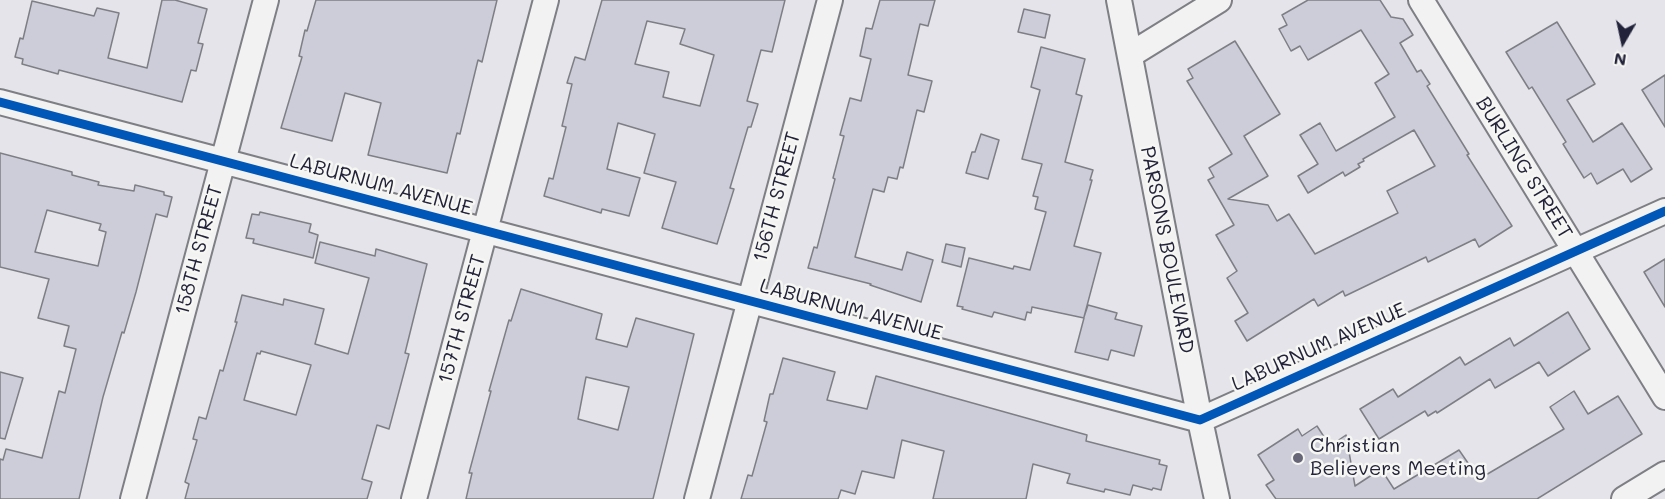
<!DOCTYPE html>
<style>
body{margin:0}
#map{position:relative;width:1665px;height:499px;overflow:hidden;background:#e4e4ea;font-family:Mali,sans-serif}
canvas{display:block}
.north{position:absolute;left:1593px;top:12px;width:60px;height:60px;-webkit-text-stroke:4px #f6f6f2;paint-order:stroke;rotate:189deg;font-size:16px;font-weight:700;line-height:24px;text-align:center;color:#22223b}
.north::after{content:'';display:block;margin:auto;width:21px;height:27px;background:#22223b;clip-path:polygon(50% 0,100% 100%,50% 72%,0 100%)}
</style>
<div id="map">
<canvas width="1665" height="499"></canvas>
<div class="north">N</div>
</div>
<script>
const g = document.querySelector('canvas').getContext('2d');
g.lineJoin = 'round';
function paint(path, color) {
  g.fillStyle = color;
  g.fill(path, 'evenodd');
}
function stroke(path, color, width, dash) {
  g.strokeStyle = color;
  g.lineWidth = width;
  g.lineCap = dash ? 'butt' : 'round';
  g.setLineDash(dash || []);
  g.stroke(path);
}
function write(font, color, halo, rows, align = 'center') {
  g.font = font + ' Mali,sans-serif';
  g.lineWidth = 5;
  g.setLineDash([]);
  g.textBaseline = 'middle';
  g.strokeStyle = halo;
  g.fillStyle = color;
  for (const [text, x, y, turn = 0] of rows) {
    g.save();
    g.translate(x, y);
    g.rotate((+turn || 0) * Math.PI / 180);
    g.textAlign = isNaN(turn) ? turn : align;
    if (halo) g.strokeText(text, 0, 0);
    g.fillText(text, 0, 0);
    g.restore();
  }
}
const building = new Path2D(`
 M162,0H175L207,9L198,43L203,44L196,71L191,70L182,102L59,70L58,74L22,64L23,59L15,57L20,38L23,39L32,1L94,16L97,8L119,13L108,58L147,68Z
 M316,0H497L482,62L478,60L460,134L457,133L447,173L368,155L381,103L345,93L332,141L281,128L302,57L299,56L305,30L307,31Z
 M602,0H785L772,52L761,50L747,101L758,104L751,127H748L730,188L734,189L717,244L662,228L676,182L644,173L655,134L618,123L607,169L640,178L629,216L602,209L601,213L544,196L549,178L553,179L566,127L562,126L572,84L567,83L575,57L585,60ZM647,21L685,29L680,44L714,55L700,106L663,97L669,72L635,64Z
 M880,0H935L928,26L920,24L908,75L932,81L924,112L917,110L903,168L900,167L897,179L888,177L884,192L873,189L855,257L902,270L907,252L933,260L921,302L870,285L871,284L808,268L814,247L817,248L835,179L833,178L844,136L840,135L850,98L861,101L871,59L860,56L866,28L872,29Z
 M1308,0H1380L1391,17L1403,19L1413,35L1400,43L1417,72L1421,70L1430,84L1427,86L1469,154L1467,155L1512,226L1479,247L1475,239L1428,262L1426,257L1345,296L1343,291L1318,306L1314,299L1247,341L1235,321L1248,313L1227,278L1237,271L1216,235L1234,225L1208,180L1214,177L1209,168L1232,154L1187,81L1193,78L1188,69L1235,41L1280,114L1244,136L1268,176L1228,199L1268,205L1277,221L1289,214L1315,254L1398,213L1387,191L1435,166L1414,130L1363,159L1364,161L1358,164L1360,167L1345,176L1343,172L1308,193L1298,176L1318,164L1300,135L1320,123L1336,151L1395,117L1375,83L1389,74L1361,30L1308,60L1300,46L1291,51L1279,29L1287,25L1282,15Z
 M1024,9L1050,15L1045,38L1018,32Z
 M1557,22L1595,84L1567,100L1593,142L1622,123L1652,169L1631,182L1623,169L1597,184L1591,173L1584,178L1563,144L1566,142L1532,87L1529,89L1506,52Z
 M1041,47L1085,59L1076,94L1082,96L1065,162L1093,170L1090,180H1092L1074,246L1101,253L1084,317L1088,305L1117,313L1115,319L1142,326L1134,356L1111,350L1108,360L1075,352L1084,318L1032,307L1031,313L1027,312L1025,320L994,312L992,317L962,309L963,307L957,306L969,258L1013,269L1014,266L1030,270L1046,212L1035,209L1038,197L1033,196L1042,164L1022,159L1040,90L1031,87Z
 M1665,75V127L1642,90Z
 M981,134L999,140L988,179L966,173L972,152H975Z
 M0,153L72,172V175L99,182L98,185L134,191L135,185L164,192V195L172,197L167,217L156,214L136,292L124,333L122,332L103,397L79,499H0V459L3,460L6,449L42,458L59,391L65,393L76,349L64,346L69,326L38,318L49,279L0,267ZM47,210L101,224L99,230L106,232L98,266L35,252Z
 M260,212L311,224L309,232L318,235L313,258L253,243L254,239L246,238L252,214L259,215Z
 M320,242L375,256L376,249L427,264L405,353L409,354L389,429L377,425L362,479L372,482L367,499H185L189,484L185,482L197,440L193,439L199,417L206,419L220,370L223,371L237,322H235L242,295L283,305L284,299L324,309L315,344L348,354L369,278L315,263ZM261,351L311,365L296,415L244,400L257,353L260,354Z
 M946,244L965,248L961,267L942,262Z
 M1665,259V307L1644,272Z
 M521,289L602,314L596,339L627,347L636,318L694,334L653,499H466L472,473H469L491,391H489L509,320L511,321ZM586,377L629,387L618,430L578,419Z
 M1568,312L1590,349L1548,376L1539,362L1495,388L1490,379L1437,413L1436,411L1428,416L1425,411L1379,439L1360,409L1393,389L1398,397L1460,357L1465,365L1510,338L1514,346Z
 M783,358L835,372L827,400L867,409L876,376L1087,435L1086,441L1160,460L1159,464L1167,466L1161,490L1153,488L1152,490L1133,485L1130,495L1105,489L1104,492L1067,483L1070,474L1033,464L1026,499H933L944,451L902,440L894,478L862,471L855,494L841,490L838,499H741L748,475L752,476L767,422L764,421L770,394H773Z
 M0,372L23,378L5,439L0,438Z
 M1574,391L1588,414L1618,396L1642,434L1537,499H1276L1266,485L1274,480L1258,455L1298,429L1302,436L1317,426L1330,446L1346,435L1355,486L1381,469L1394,489L1459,450L1479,479L1564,429L1550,407Z`);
const minor = new Path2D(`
 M1119,0L1200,420L1217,499
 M1421,0L1665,397
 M1130,55L1219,0
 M0,102L1200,420L1665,211
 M133,499L266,0
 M414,499L546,0
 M697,499L830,0
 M1624,499L1665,474`);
const cycleway = new Path2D(`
 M0,102L1200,420L1665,211`);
const markers = [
 [1298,458,6,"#666678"]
];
const streetNames = [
 ["BURLING STREET",1524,168,58],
 ["LABURNUM AVENUE",381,185,15],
 ["156TH STREET",777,197,-75],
 ["158TH STREET",199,250,-75],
 ["PARSONS BOULEVARD",1167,250,79],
 ["LABURNUM AVENUE",851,310,15],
 ["157TH STREET",462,319,-75],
 ["LABURNUM AVENUE",1319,347,-24]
];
const poiNames = [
 ["Christian",1310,446],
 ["Believers Meeting",1310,469]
];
paint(building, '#cccdd9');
stroke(building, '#7e7e85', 1.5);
stroke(minor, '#7e7e85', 28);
stroke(minor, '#f2f2f2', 24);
stroke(cycleway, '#0057b8', 9);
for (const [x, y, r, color] of markers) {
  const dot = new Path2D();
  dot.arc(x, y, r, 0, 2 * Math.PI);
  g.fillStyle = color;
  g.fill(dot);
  stroke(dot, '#f6f6f2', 2);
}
write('20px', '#22223b', '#f6f6f2', streetNames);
write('20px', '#22223b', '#f6f6f2', poiNames, 'left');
</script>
